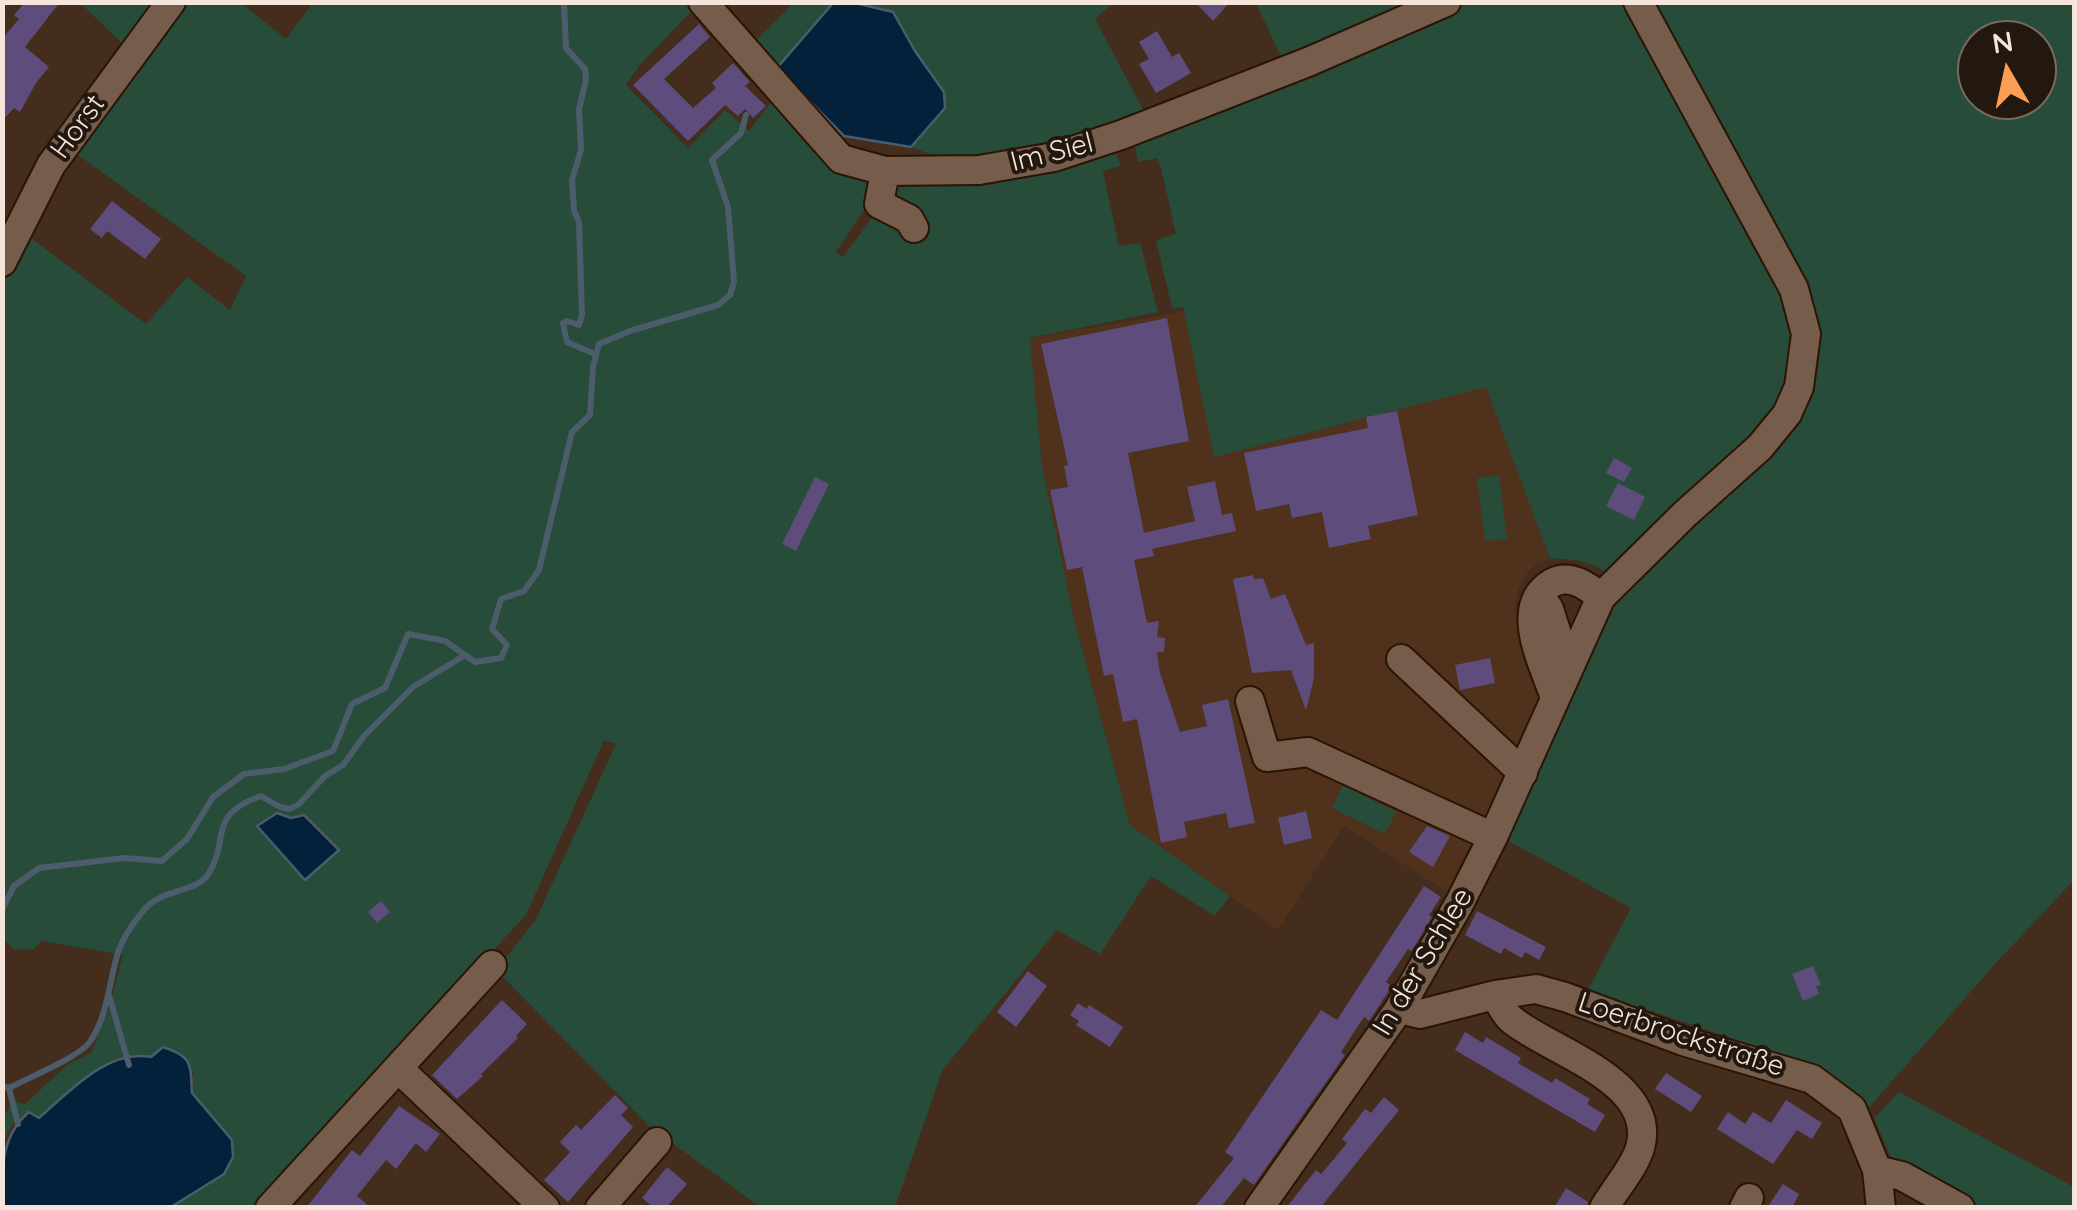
<!DOCTYPE html>
<meta charset="utf-8">
<style>
body{margin:0}
#map{position:relative;width:2077px;height:1210px;overflow:hidden;background:#442d1c;font-family:Quicksand,sans-serif}
canvas{display:block}
.frame{position:absolute;inset:0;border:5px solid #f5e5da;pointer-events:none}
.north{position:absolute;left:1957px;top:20px;width:100px;height:100px;box-sizing:border-box;background:#231810;border:2px solid #776a61;border-radius:50%;rotate:351deg;font-size:28px;font-weight:700;line-height:40px;text-align:center;color:#f5e5da}
.north::after{content:'';display:block;margin:auto;width:35px;height:45px;background:#fc9d53;clip-path:polygon(50% 0,100% 100%,50% 72%,0 100%)}
</style>
<div id="map">
<canvas width="2077" height="1210"></canvas>
<div class="frame"></div>
<div class="north">N</div>
</div>
<script>
const g = document.querySelector('canvas').getContext('2d');
g.lineJoin = 'round';
function paint(path, color) {
  g.fillStyle = color;
  g.fill(path, 'evenodd');
}
function stroke(path, color, width, dash) {
  g.strokeStyle = color;
  g.lineWidth = width;
  g.lineCap = dash ? 'butt' : 'round';
  g.setLineDash(dash || []);
  g.stroke(path);
}
function write(font, color, halo, rows, align = 'center') {
  g.font = font + ' Quicksand,sans-serif';
  g.lineWidth = 8;
  g.setLineDash([]);
  g.textBaseline = 'middle';
  g.strokeStyle = halo;
  g.fillStyle = color;
  for (const [text, x, y, turn = 0] of rows) {
    g.save();
    g.translate(x, y);
    g.rotate((+turn || 0) * Math.PI / 180);
    g.textAlign = isNaN(turn) ? turn : align;
    if (halo) g.strokeText(text, 0, 0);
    g.fillText(text, 0, 0);
    g.restore();
  }
}
const built = new Path2D(`
 M1192,310L1364,416L1487,386L1550,559L1538,563L1527,573L1517,592L1515,608L1542,700L1455,897L1344,826L1278,930L1130,825L1074,619L1042,466L1030,338Z`);
const green = new Path2D(`
 M80,3H156L126,47Z
 M182,3H241L286,39L313,3H699L639,66L626,85L688,148L725,110L749,131L776,96L879,177L877,190L836,252L843,257L904,175L979,176L1116,153L1121,166L1103,171L1119,246L1140,243L1158,312L1030,338L1042,466L1074,619L1130,825L1230,896L1215,916L1151,876L1100,954L1057,930L942,1071L895,1207H760L649,1126L496,970L535,921L616,744L604,740L526,915L256,1207H171L224,1174L202,1104L192,1093L193,1071L164,1047L151,1057L138,1055L102,1068L81,1081L39,1118L14,1122L3,1142V1118L13,1101L25,1104L67,1065L91,1053L110,1005L123,955L42,941L34,949L14,950L3,938V279L24,233L146,324L187,277L230,310L246,276L71,150Z
 M794,3H833L777,68L752,44Z
 M855,3H1113L1095,19L1147,117L1051,148L949,161L911,147L945,108L893,12Z
 M1256,3H1421L1282,59Z
 M1468,3H2074V880L1996,963L1864,1113L1815,1066L1588,990L1631,908L1505,839L1607,573C1589,561 1572,558 1550,559L1486,387L1214,457L1183,307L1172,308L1156,240L1176,234L1160,164L1157,158L1138,162L1134,141ZM1977,40H2037V100H1977Z
 M1499,475L1507,539L1485,541L1477,478Z
 M1343,785L1396,812L1385,834L1332,808Z
 M1899,1092L2074,1187V1207H1969L1896,1169L1874,1118Z`);
const water = new Path2D(`
 M833,3H855L893,12L915,51L944,92L945,108L911,147L844,136L777,68Z
 M277,813L291,818L304,815L339,850L305,880L257,826Z
 M163,1047C194,1057 190,1065 192,1093L232,1140L233,1157L224,1174L171,1207H3C2,1169 0,1137 29,1112L39,1118C69,1092 107,1049 151,1057Z`);
const stream = new Path2D(`
 M564,2L566,48L585,69L586,80L579,109L581,150L572,180L574,211L579,222L582,315L579,325L567,321L563,323L567,342L595,354
 M2,910L14,886L39,868L124,858L162,861L187,839L213,797L244,774L284,769L333,751L352,704L385,688L408,634L445,641L475,662L501,658L507,645L492,629L501,599L524,591L539,570L572,432L590,415L593,367L599,344L630,331L718,305L730,295L734,282L728,207L712,160L741,133L746,115
 M109,995L129,1065
 M2,1086L9,1088C28,1078 77,1058 89,1043C107,1019 109,983 117,956C122,938 133,923 144,910C164,887 198,893 209,873C230,838 207,815 261,796L280,807L290,809L299,804L325,776L343,765L364,736L413,687L465,655
 M9,1088L18,1124`);
const building = new Path2D(`
 M25,2H60L25,47L49,67L36,83L20,112L14,108L2,121V39L19,19L14,15Z
 M1195,2H1230L1213,21Z
 M699,24L710,37L664,79L693,108L716,88L712,83L733,63L750,82L745,86L766,106L753,118L745,109L738,116L725,105L688,141L633,85Z
 M1157,31L1172,57L1179,53L1191,73L1156,93L1139,64L1149,59L1139,42Z
 M112,201L161,239L145,259L107,231L102,238L90,229Z
 M1167,318L1189,441L1128,453L1144,533L1195,521L1187,487L1215,481L1222,515L1232,513L1236,531L1152,549L1154,556L1134,560L1147,623L1159,621L1157,637L1165,638L1164,652H1157L1160,673L1180,732L1207,726L1202,705L1228,699L1255,823L1229,828L1226,813L1184,822L1187,837L1161,843L1137,719L1123,722L1113,674L1104,676L1082,567L1067,570L1050,490L1068,487L1064,466L1068,465L1041,344Z
 M1397,411L1418,515L1368,526L1371,539L1329,548L1322,512L1292,518L1289,504L1256,511L1244,453L1368,428L1366,417Z
 M1614,458L1632,468L1624,482L1606,473Z
 M815,477L829,484L796,551L782,544Z
 M1618,483L1645,497L1634,520L1606,506Z
 M1253,575L1254,579L1263,578L1271,599L1285,594L1306,645L1314,643V678L1306,710L1291,670L1252,673L1233,579Z
 M1490,658L1495,683L1460,690L1455,665Z
 M1306,811L1312,838L1284,845L1278,818Z
 M1427,826L1450,836L1433,867L1409,852Z
 M1424,886L1441,897L1429,915L1432,917L1412,951L1408,949L1386,982L1392,986L1369,1021L1364,1017L1341,1052L1345,1055L1254,1185L1244,1178L1220,1208H1194L1234,1158L1225,1152L1321,1010L1337,1020Z
 M381,901L390,912L377,923L368,912Z
 M1477,911L1546,947L1539,960L1525,952L1522,958L1504,948L1501,954L1465,935Z
 M1813,966L1821,985L1816,986L1819,994L1803,1001L1792,974Z
 M1028,971L1047,986L1016,1027L997,1012Z
 M502,1000L527,1024L516,1036L518,1038L481,1074L483,1076L457,1099L432,1075Z
 M1078,1003L1087,1009L1089,1005L1123,1027L1110,1047L1076,1025L1079,1021L1070,1015Z
 M1465,1032L1483,1043L1486,1037L1521,1058L1518,1063L1552,1083L1555,1078L1590,1099L1587,1104L1605,1115L1595,1132L1455,1050Z
 M1666,1073L1702,1096L1691,1112L1655,1089Z
 M615,1095L628,1108L621,1115L633,1127L568,1202L544,1180L570,1152L560,1142L576,1125L581,1130Z
 M1384,1097L1399,1110L1320,1208H1286L1316,1170L1321,1174L1334,1159L1347,1143L1342,1139L1365,1109L1371,1113Z
 M1786,1100L1822,1123L1812,1139L1797,1130L1773,1164L1717,1129L1728,1112L1745,1124L1753,1112L1771,1123Z
 M399,1106L440,1134L426,1152L416,1143L396,1169L386,1160L357,1196L371,1208H306L352,1150L360,1156Z
 M667,1167L687,1184L666,1208H654L642,1198Z
 M1783,1184L1799,1194L1792,1208H1767Z
 M1566,1188L1588,1202L1587,1208H1554Z`);
const minor = new Path2D(`
 M703,2L841,159L885,171L979,170L1054,157L1121,135L1308,62L1446,2
 M885,171L879,204L909,219L914,228
 M2,262L51,165L171,2
 M1539,595L1549,609L1568,669
 M1401,659L1523,773
 M1555,698C1544,664 1512,607 1552,583C1570,573 1587,586 1601,597
 M1250,701L1267,757L1308,752L1493,837
 M1495,995C1500,1003 1505,1015 1512,1020C1549,1051 1659,1081 1640,1148C1634,1168 1615,1189 1604,1208
 M1399,1009L1420,1014L1495,995L1536,989L1565,997L1683,1041L1812,1079L1852,1109L1877,1170L1881,1208
 M398,1068L545,1208
 M1877,1170L1902,1176L1960,1208
 M270,1208L492,965
 M600,1208L657,1142
 M1259,1208L1399,1009L1459,904L1493,837L1601,597L1685,514L1760,447L1787,414L1799,387L1806,334L1794,289L1638,2
 M1744,1208L1749,1198`);
const streetNames = [
 ["Horst",78,127,-54],
 ["Im Siel",1052,153,-14],
 ["In der Schlee",1423,962,-59],
 ["Loerbrockstraße",1681,1035,18]
];
paint(built, '#4f311c');
paint(green, '#274c39');
paint(water, '#04213c');
stroke(water, '#4c5c6b', 2.5);
stroke(stream, '#4c5c6b', 6);
paint(building, '#5e4d7c');
stroke(minor, '#2a1404', 32);
stroke(minor, '#765c4a', 28);
write('28px', '#f5e5da', '#231810', streetNames);
</script>
